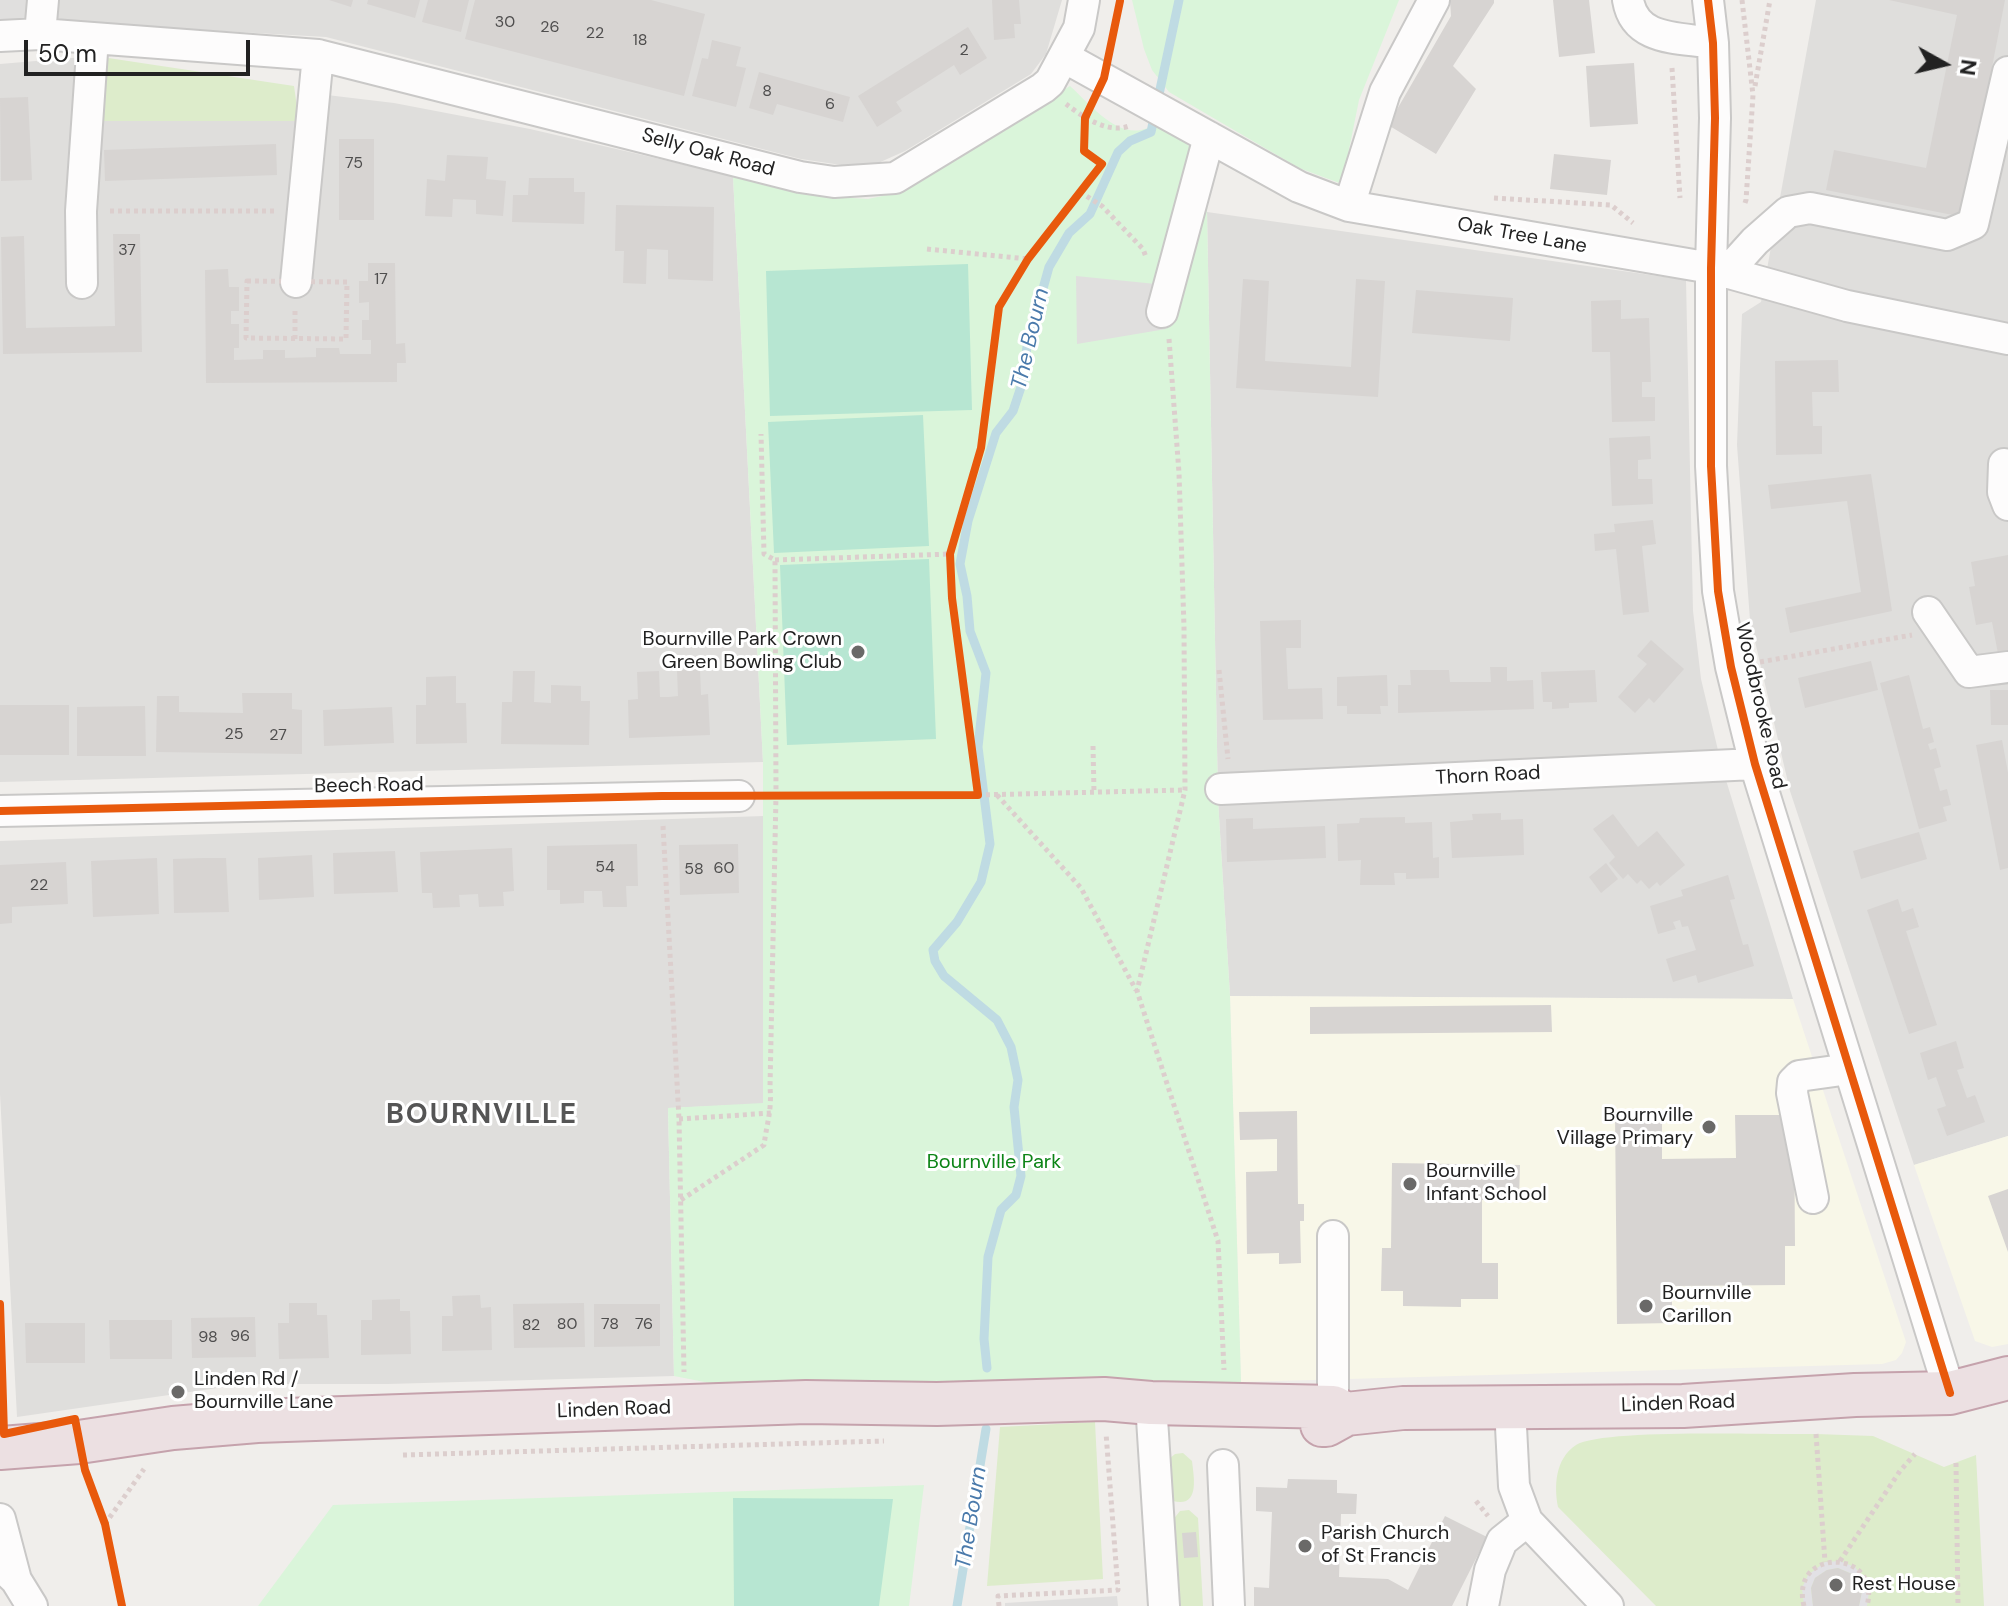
<!DOCTYPE html>
<style>
body{margin:0}
#map{position:relative;width:2008px;height:1606px;overflow:hidden;background:#f0eeeb;font-family:"DM Sans",sans-serif}
canvas{display:block}
.north{position:absolute;left:1904px;top:24px;width:80px;height:80px;-webkit-text-stroke:6px #fff;paint-order:stroke;rotate:98deg;font-size:22px;font-weight:700;line-height:32px;text-align:center;color:#222}
.north::after{content:'';display:block;margin:auto;width:28px;height:36px;background:#222;clip-path:polygon(50% 0,100% 100%,50% 72%,0 100%)}
.scale{position:absolute;left:24px;top:40px;width:226px;height:36px;box-sizing:border-box;border:4px solid #222;border-top:0;padding-left:10px;font-size:24px;line-height:28px;white-space:nowrap;color:#222;-webkit-text-stroke:6px #fff;paint-order:stroke}
</style>
<div id="map">
<canvas width="2008" height="1606"></canvas>
<div class="north">N</div>
<div class="scale">50 m</div>
</div>
<script>
const g = document.querySelector('canvas').getContext('2d');
g.lineJoin = 'round';
function paint(path, color) {
  g.fillStyle = color;
  g.fill(path, 'evenodd');
}
function stroke(path, color, width, dash) {
  g.strokeStyle = color;
  g.lineWidth = width;
  g.lineCap = dash ? 'butt' : 'round';
  g.setLineDash(dash || []);
  g.stroke(path);
}
function write(font, color, halo, rows, align = 'center') {
  g.font = font + ' "DM Sans",sans-serif';
  g.lineWidth = 6;
  g.setLineDash([]);
  g.textBaseline = 'middle';
  g.strokeStyle = halo;
  g.fillStyle = color;
  for (const [text, x, y, turn = 0] of rows) {
    g.save();
    g.translate(x, y);
    g.rotate((+turn || 0) * Math.PI / 180);
    g.textAlign = isNaN(turn) ? turn : align;
    if (halo) g.strokeText(text, 0, 0);
    g.fillText(text, 0, 0);
    g.restore();
  }
}
const residential = new Path2D(`
 M34,0H1062L1046,54L1031,74L905,151L876,164L841,165L801,159L326,37L29,20Z
 M1816,0H2008V1136L1914,1165L1790,791L1750,620L1737,445L1742,314L1761,302Z
 M95,56L298,121L327,95L394,103L530,129L733,176L763,762L0,782V64Z
 M1207,212L1686,280L1693,611L1701,679L1722,767L1793,999L1230,996L1218,800Z
 M764,816L763,1104L668,1108L674,1376L388,1384H245L17,1417L0,1094V841Z`);
const education = new Path2D(`
 M1230,996L1793,999L1906,1342L1902,1353L1896,1360L1882,1364L1241,1382Z
 M2008,1136V1344L1992,1347L1975,1341L1914,1165Z`);
const grass = new Path2D(`
 M95,56L294,86L299,121H93Z
 M1095,1422L1103,1579L987,1586L1000,1427Z
 M1816,1434L1873,1436L1944,1467L1976,1455L1984,1606H1656L1558,1507C1554,1486 1555,1459 1576,1445C1602,1428 1775,1435 1816,1434Z
 M1183,1453L1192,1461C1194,1478 1200,1508 1173,1501L1170,1494L1169,1459L1175,1454Z
 M1189,1510L1198,1518L1203,1606H1177L1172,1521L1180,1511Z`);
const park = new Path2D(`
 M1132,0H1399L1359,100L1342,184L1299,168L1169,92L1152,70L1144,49Z
 M1070,86C1095,109 1127,151 1161,119L1197,154L1209,161L1207,212L1218,800L1230,996L1241,1382L1151,1403L806,1402L674,1376L668,1108L763,1103V762L733,176L836,197L868,199L901,192Z
 M924,1485L909,1606H258L333,1505Z`);
const pitch = new Path2D(`
 M968,264L972,410L770,416L766,271Z
 M923,415L929,546L774,553L768,422Z
 M929,559L936,739L787,745L780,565Z
 M733,1498L893,1499L879,1606H734Z`);
const parking = new Path2D(`
 M0,0H34L29,20L0,22Z
 M1076,276L1156,284L1164,304L1166,329L1077,344Z
 M1117,1596L1118,1606H1005V1603Z`);
const plaza = new Path2D(`
 M1840,1561L1855,1567L1866,1581L1869,1592L1867,1606H1859L1862,1591L1859,1582L1852,1574L1838,1568L1827,1570L1815,1578L1811,1588L1813,1606H1804L1802,1588L1808,1575L1825,1562Z`);
const stream = new Path2D(`
 M987,1368L984,1339L988,1257L1001,1210L1016,1195L1021,1176L1014,1107L1018,1080L1011,1047L997,1020L944,976L935,961L933,950L957,922L981,882L990,844L978,747L986,673L970,631L967,596L960,564L968,521L996,433L1013,411L1023,381L1027,346L1049,267L1069,233L1090,214L1118,152L1130,141L1151,132L1179,0
 M957,1606L986,1429`);
const building = new Path2D(`
 M329,0H353L351,7Z
 M368,0H420L415,18L367,4Z
 M428,0H469L461,32L422,22Z
 M475,0H651L705,14L684,96L465,39Z
 M992,0H1019L1021,24H1014L1015,38L994,40Z
 M1450,0H1494V3L1453,66L1476,89L1436,154L1388,125L1451,16Z
 M1553,0H1589L1595,53L1559,57Z
 M1889,0H2005L1963,217L1826,190L1834,150L1926,168L1957,15Z
 M968,27L987,58L960,75L954,65L926,83L896,102L902,111L877,127L858,96Z
 M712,40L741,47L736,66L746,68L736,107L692,96L702,58L708,59Z
 M1634,63L1638,124L1590,127L1586,66Z
 M759,72L850,97L843,122L777,104L773,115L749,108Z
 M28,97L32,180L1,181L0,98Z
 M339,139H374V220H339Z
 M276,144L277,175L105,181L104,150Z
 M1554,154L1611,160L1607,195L1550,189Z
 M447,155L488,157L486,179L506,181L503,216L476,214V200L453,199L452,217L425,216L427,179L445,181Z
 M529,178H574V192H585L584,224L512,222L513,195H528Z
 M616,205L714,207L713,281L668,279V250L647,249L646,284L623,283L624,251H615Z
 M113,234H140L142,352L3,354L1,237L24,236L26,328L115,326Z
 M368,263H395L396,344L405,343L406,363H397V382L206,383L205,270L228,269L229,287H239V311H231V324H239V348H234V360L263,359V350H285V358L316,357V348H339L340,354H371V340H362V320H369V302L359,303V281H368Z
 M1243,279L1269,281L1265,361L1351,367L1356,279L1385,281L1378,397L1236,388Z
 M1416,290L1513,298L1510,341L1412,333Z
 M1621,300V319L1649,318L1651,382H1642V397H1655V421L1612,422L1610,352H1592L1591,301Z
 M1838,360L1839,392H1812L1813,426H1822V454L1776,455L1775,361Z
 M1650,436L1651,459L1638,460V479H1652L1653,504L1612,506L1609,438Z
 M1871,474L1892,611L1790,633L1785,608L1861,592L1847,501L1771,509L1768,485Z
 M1653,520L1656,544L1642,546L1649,612L1623,615L1616,549L1595,551L1594,534L1615,532L1614,524Z
 M2008,555V657L1999,659L1992,622L1976,625L1969,587L1975,586L1971,562Z
 M1301,620V648H1286L1288,689L1322,688L1323,719L1263,720L1260,621Z
 M1651,640L1684,669L1654,703L1649,698L1635,713L1618,697L1647,664L1637,656Z
 M1871,661L1878,690L1805,708L1798,678Z
 M1490,667H1507V681L1533,680L1534,709L1398,713V685H1411L1410,670H1449L1450,682H1491Z
 M700,669L701,695L708,694L710,735L629,738L628,700L638,699L637,672L659,671L660,697H669L678,696L677,670Z
 M1595,670L1597,702L1569,703V708L1552,709V702H1543L1541,672Z
 M513,671H535L534,702L551,703V685L581,686V701H590L589,745L501,744L502,702H512Z
 M1387,675L1388,706H1380L1381,714H1347V706H1337V677Z
 M1909,675L1923,729L1930,727L1934,742L1928,744L1930,750L1936,748L1941,767L1934,769L1940,791L1947,789L1951,805L1943,807L1947,821L1919,829L1880,683Z
 M456,676V703H466L467,743L416,744V705H426V677Z
 M1990,690H2008V725H1991Z
 M242,693H292V709L302,710V754L156,752L157,696H179V712L243,713Z
 M0,705H69V755H0Z
 M145,706L146,756H77V707Z
 M392,707L394,743L324,746L323,710Z
 M2002,740L2008,773V868L2000,870L1976,745Z
 M1501,813V820L1523,819L1524,855L1452,858L1450,822L1473,820L1472,814Z
 M1613,814L1638,847L1657,831L1685,865L1660,886L1657,882L1649,889L1641,880L1637,884L1628,874L1623,879L1609,863L1615,857L1593,829Z
 M1405,817V823L1432,822L1433,858L1439,857V878L1406,879V873H1394L1395,885H1360L1361,860L1338,861L1337,824L1359,823L1360,818Z
 M1253,818V829L1325,826L1326,858L1227,862L1226,819Z
 M1919,832L1927,859L1861,879L1853,851Z
 M637,844L638,886H626L627,907H603L602,891H584V903L560,904V890H547V846Z
 M738,844L739,893L680,895L679,845Z
 M512,848L514,891L503,892L504,906L479,907L478,894L459,895L460,907L433,908L432,893H422L420,852Z
 M395,851L398,892L334,894L333,853Z
 M312,855L314,897L259,900L258,858Z
 M157,858L159,914L93,917L91,861Z
 M203,858H226L229,912L174,913L173,859Z
 M66,862L68,904L12,907V923L0,924V865Z
 M1606,863L1618,879L1601,893L1589,877Z
 M1728,875L1735,899L1730,900L1743,945L1748,944L1754,966L1698,983L1696,975L1673,982L1666,959L1696,950L1688,926L1682,927L1680,920L1673,922L1676,929L1658,934L1650,906L1683,896L1681,890Z
 M1898,899L1902,912L1913,908L1919,927L1906,931L1937,1025L1909,1034L1867,910Z
 M1551,1005L1552,1032L1310,1034V1007Z
 M1956,1041L1964,1068L1957,1070L1967,1098L1975,1095L1985,1122L1947,1136L1937,1109L1946,1106L1936,1077L1928,1080L1920,1053Z
 M1297,1111L1298,1204H1304V1221H1300L1301,1263L1279,1264V1253L1247,1254L1246,1172L1277,1171V1139L1240,1140L1239,1112Z
 M1662,1112V1159L1736,1158L1735,1115H1794L1795,1246H1785V1285L1672,1286V1323L1617,1324L1615,1113Z
 M1392,1163L1520,1165L1519,1200H1482V1263H1498V1299H1461V1307L1403,1306V1291H1381L1382,1248H1391Z
 M2008,1189V1252L1988,1196Z
 M480,1295L481,1308L491,1307L492,1350L442,1351V1316H453L452,1296Z
 M400,1299V1311H410L411,1354L361,1355V1320H372V1300Z
 M289,1303H317V1315H327L329,1358L279,1359L278,1323H289Z
 M584,1303L585,1347L514,1348L513,1304Z
 M594,1304H660V1346L594,1347Z
 M255,1317L256,1357L192,1358L191,1318Z
 M109,1320H172V1359H110Z
 M25,1323H85V1363H26Z
 M1288,1479L1337,1480V1493L1357,1494L1356,1514H1341L1339,1577L1388,1579L1408,1590L1445,1516L1487,1537L1452,1606H1254V1587L1269,1588L1272,1512L1256,1511V1487L1287,1488Z
 M1196,1532L1198,1557L1184,1558L1182,1533Z
 M1838,1568L1852,1574L1859,1582L1862,1591L1859,1606H1813L1811,1588L1815,1578L1827,1570Z`);
const path = new Path2D(`
 M1742,0L1753,95L1746,200L1744,206
 M1672,68L1680,198
 M1755,86L1770,0
 M1066,104C1083,117 1108,134 1129,126
 M1080,192L1102,206L1143,249L1146,257
 M1494,198L1611,205L1633,223
 M110,211H276
 M927,249L1028,259
 M247,281L347,282L346,339L246,338Z
 M295,339V311
 M1169,339L1179,473L1184,627L1185,790L1137,991L1218,1241L1224,1370
 M775,560L950,554
 M1760,662L1912,635
 M1219,670L1228,759
 M1093,746L1094,792
 M978,795L1184,790
 M997,795L1081,888L1136,990
 M663,826L679,1119L684,1372
 M679,1119L772,1113
 M681,1200L764,1145C767,1122 772,1111 770,1087L776,795L775,560L764,554L761,434
 M0,1304L4,1413
 M1816,1434L1825,1562
 M403,1455L884,1441
 M1956,1463L1958,1606
 M1476,1501L1488,1516
 M105,1524L144,1469
 M1840,1561L1900,1471L1915,1454
 M999,1606L998,1596L1118,1590L1106,1433
 M1804,1606C1789,1547 1882,1548 1867,1606`);
const minor = new Path2D(`
 M1628,0C1635,42 1679,37 1713,43
 M1708,0L1713,43L1715,118L1711,268V466L1718,591L1731,667L1755,764L1950,1393
 M40,34L43,0
 M0,36L40,34L318,55L800,177L834,182L895,178L1043,88L1050,82L1079,28L1084,0
 M1064,57L1299,187L1349,206L1711,268L1847,306L2008,339
 M1349,206L1385,92L1434,0
 M1727,272L1755,241L1788,212L1810,208L1947,235L1973,224L2008,72
 M296,282L318,55
 M82,283L81,211L93,38
 M1162,312L1209,137
 M2004,464L2003,492L2008,505
 M1928,612L1969,672L2008,667
 M1221,789L1755,764
 M0,811L739,796
 M1813,1198L1792,1093L1793,1082L1799,1076L1849,1069
 M1151,1403L1164,1606
 M1333,1407V1236
 M1510,1407L1514,1486L1527,1521L1608,1606
 M1223,1465L1229,1606
 M0,1519L16,1580
 M2,1567L16,1580L32,1606
 M1483,1606L1490,1570L1502,1541L1527,1521`);
const highway = new Path2D(`
 M1322,1425H1326L1346,1414L1403,1408L1683,1406L1855,1395L1950,1393L2008,1378
 M0,1448L79,1442L173,1428L257,1421L806,1402L937,1404L1104,1399L1151,1403L1333,1407L1346,1414`);
const cycleway = new Path2D(`
 M1708,0L1713,43L1715,118L1711,268V466L1718,591L1731,667L1755,764L1950,1393
 M0,811L662,796L978,795L952,598L950,554L981,448L999,307L1028,259L1102,164L1084,151L1085,118L1104,78L1120,1
 M0,1304L4,1434L75,1419L85,1470L105,1524L122,1606`);
const markers = [
 [858,652,8,"#6a6968"],
 [1709,1127,8,"#6a6968"],
 [1410,1184,8,"#6a6968"],
 [1646,1306,8,"#6a6968"],
 [178,1392,8,"#6a6968"],
 [1305,1546,8,"#6a6968"],
 [1836,1585,8,"#6a6968"]
];
const numberNames = [
 ["30",505,23],
 ["26",550,28],
 ["22",595,34],
 ["18",640,41],
 ["2",964,51],
 ["8",767,92],
 ["6",830,105],
 ["75",354,164],
 ["37",127,251],
 ["17",381,280],
 ["25",234,735],
 ["27",278,736],
 ["54",605,868],
 ["60",724,869],
 ["58",694,870],
 ["22",39,886],
 ["80",567,1325],
 ["78",610,1325],
 ["76",644,1325],
 ["82",531,1326],
 ["96",240,1337],
 ["98",208,1338]
];
const streetNames = [
 ["Selly Oak Road",708,153,15],
 ["Oak Tree Lane",1522,236,10],
 ["Woodbrooke Road",1760,706,77],
 ["Thorn Road",1488,776,-3],
 ["Beech Road",369,786,-1],
 ["Linden Road",1678,1404,-2],
 ["Linden Road",614,1410,-2]
];
const poiNames = [
 ["Bournville Park Crown",842,640,"right"],
 ["Green Bowling Club",842,663,"right"],
 ["Bournville",1693,1116,"right"],
 ["Village Primary",1693,1139,"right"],
 ["Bournville",1426,1172],
 ["Infant School",1426,1195],
 ["Bournville",1662,1294],
 ["Carillon",1662,1317],
 ["Linden Rd /",194,1380],
 ["Bournville Lane",194,1403],
 ["Parish Church",1321,1534],
 ["of St Francis",1321,1557],
 ["Rest House",1852,1585]
];
const parkNames = [
 ["Bournville Park",994,1163]
];
const waterNames = [
 ["The Bourn",1031,339,-77],
 ["The Bourn",972,1518,-81]
];
const districtNames = [
 ["BOURNVILLE",482,1116]
];
paint(residential, '#dfdedc');
paint(education, '#f8f7e8');
paint(grass, '#ddeccb');
paint(park, '#daf5da');
paint(pitch, '#b7e6d2');
paint(parking, '#e0dfde');
paint(plaza, '#e2e1e5');
stroke(stream, '#bfdbe3', 9);
paint(building, '#d7d4d2');
stroke(minor, '#c9c8c7', 34);
stroke(highway, '#c5a2ac', 46);
stroke(path, '#dccecd', 5, [4, 4]);
stroke(minor, '#fdfcfc', 30);
stroke(highway, '#ece0e2', 42);
stroke(cycleway, '#e8590c', 8);
for (const [x, y, r, color] of markers) {
  const dot = new Path2D();
  dot.arc(x, y, r, 0, 2 * Math.PI);
  g.fillStyle = color;
  g.fill(dot);
  stroke(dot, '#fff', 3);
}
write('16px', '#4f4e4e', null, numberNames);
write('20px', '#222', '#fff', streetNames);
write('20px', '#222', '#fff', poiNames, 'left');
write('20px', '#0c8416', '#fff', parkNames);
write('italic 22px', '#4a7aab', '#fff', waterNames);
g.letterSpacing = '2px';
write('bold 28px', '#555', '#fff', districtNames);
g.letterSpacing = '0px';
</script>
